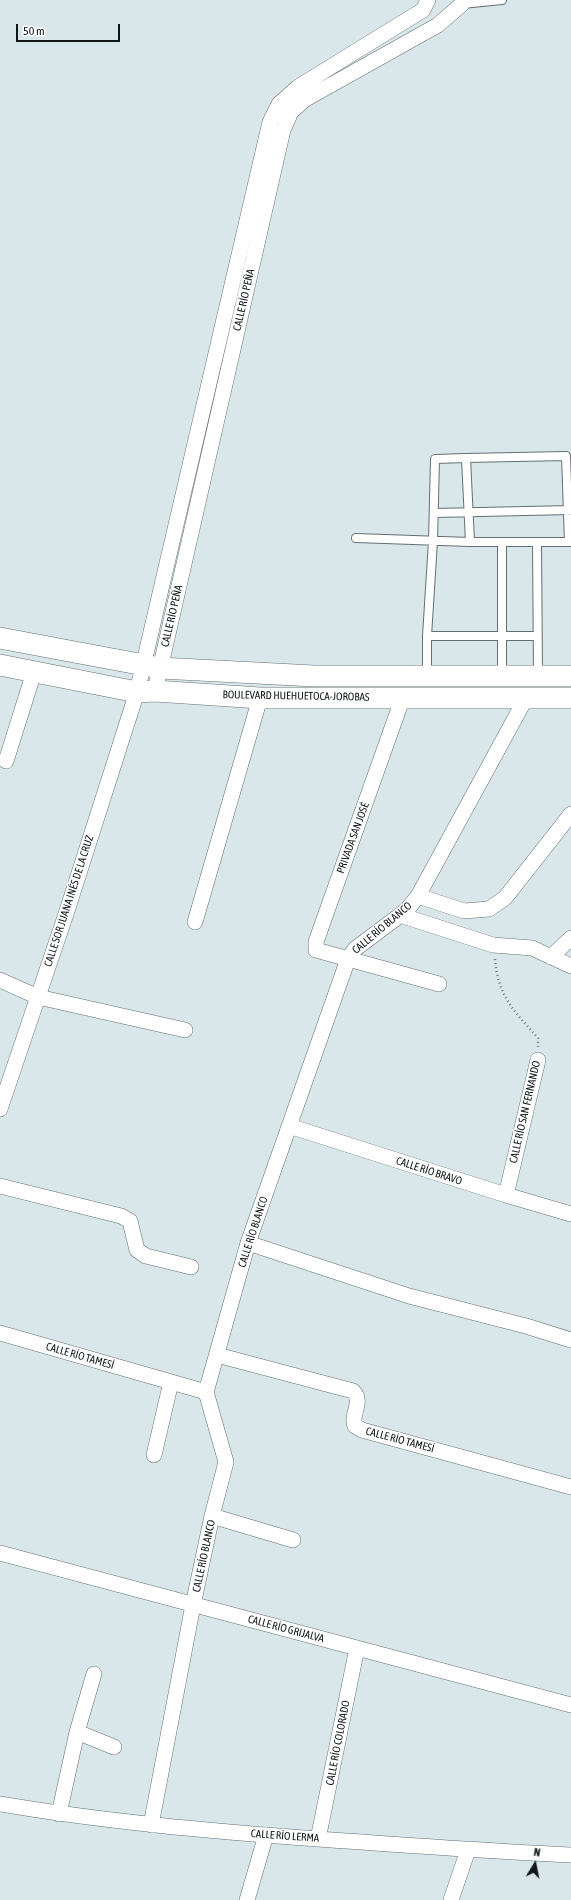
<!DOCTYPE html>
<meta charset="utf-8">
<style>
body{margin:0}
#map{position:relative;width:571px;height:1900px;overflow:hidden;background:#d9e7eb;font-family:"Asap Condensed",sans-serif}
canvas{display:block}
.north{position:absolute;left:515px;top:1844px;width:40px;height:40px;-webkit-text-stroke:3px #fff;paint-order:stroke;rotate:10deg;font-size:11px;font-weight:700;line-height:16px;text-align:center;color:#111618}
.north::after{content:'';display:block;margin:auto;width:14px;height:18px;background:#111618;clip-path:polygon(50% 0,100% 100%,50% 72%,0 100%)}
.scale{position:absolute;left:16px;top:24px;width:104px;height:18px;box-sizing:border-box;border:2px solid #111618;border-top:0;padding-left:5px;font-size:12px;line-height:14px;white-space:nowrap;color:#111618;-webkit-text-stroke:3px #fff;paint-order:stroke}
</style>
<div id="map">
<canvas width="571" height="1900"></canvas>
<div class="north">N</div>
<div class="scale">50 m</div>
</div>
<script>
const g = document.querySelector('canvas').getContext('2d');
g.lineJoin = 'round';
function stroke(path, color, width, dash) {
  g.strokeStyle = color;
  g.lineWidth = width;
  g.lineCap = dash ? 'butt' : 'round';
  g.setLineDash(dash || []);
  g.stroke(path);
}
function write(font, color, halo, rows, align = 'center') {
  g.font = font + ' "Asap Condensed",sans-serif';
  g.lineWidth = 3;
  g.setLineDash([]);
  g.textBaseline = 'middle';
  g.strokeStyle = halo;
  g.fillStyle = color;
  for (const [text, x, y, turn = 0] of rows) {
    g.save();
    g.translate(x, y);
    g.rotate((+turn || 0) * Math.PI / 180);
    g.textAlign = isNaN(turn) ? turn : align;
    if (halo) g.strokeText(text, 0, 0);
    g.fillText(text, 0, 0);
    g.restore();
  }
}
const path = new Path2D(`
 M495,959C498,997 515,1012 538,1038V1047`);
const lane = new Path2D(`
 M462,4L502,0
 M466,458L435,459L433,541L427,636H537
 M434,513L571,510
 M356,538L470,542
 M537,542L538,675
 M569,542L566,456L466,458L470,542C504,542 537,542 571,542
 M427,636V675
 M502,675V542`);
const street = new Path2D(`
 M155,691L283,130L291,112L304,100L438,25L462,4L464,0
 M403,697L323,922L316,942V950L439,984
 M6,761L34,672
 M418,896L464,911L489,909L505,898L571,814
 M400,915L493,945L532,948L571,966
 M195,922L260,698
 M551,957L571,938
 M0,980L38,997L185,1030
 M0,1109L66,914L137,692L270,122L279,104L298,87L423,10L428,0
 M289,1126L506,1195L571,1214
 M0,1186L121,1216L130,1221L137,1250L146,1256L191,1267
 M506,1195L538,1060
 M248,1243L409,1296L526,1326L571,1340
 M0,1333L206,1392
 M217,1355L353,1391C364,1402 350,1414 355,1426L362,1430L571,1487
 M154,1455L171,1382
 M212,1516L293,1540
 M0,1553L571,1705
 M77,1732L114,1747
 M0,1804C105,1822 211,1831 318,1839C402,1845 487,1851 571,1855
 M59,1814L77,1732L94,1674
 M151,1825L193,1605L212,1516L226,1462L206,1392L248,1243L348,959L355,949L407,910L418,896L526,698
 M318,1839L357,1648
 M247,1900L266,1835
 M451,1900L468,1850`);
const secondary = new Path2D(`
 M0,638L160,668L314,676H571
 M0,665L137,692L155,691L260,698H571`);
const streetNames = [
 ["CALLE RÍO PEÑA",244,300,-77],
 ["CALLE RÍO PEÑA",172,616,-77],
 ["BOULEVARD HUEHUETOCA-JOROBAS",296,696,1],
 ["PRIVADA SAN JOSÉ",353,838,-70],
 ["CALLE SOR JUANA INÉS DE LA CRUZ",69,901,-72],
 ["CALLE RÍO BLANCO",382,928,-40],
 ["CALLE RÍO SAN FERNANDO",525,1112,-77],
 ["CALLE RÍO BRAVO",429,1171,18],
 ["CALLE RÍO BLANCO",253,1232,-72],
 ["CALLE RÍO TAMESÍ",80,1356,16],
 ["CALLE RÍO TAMESÍ",400,1440,15],
 ["CALLE RÍO BLANCO",204,1556,-78],
 ["CALLE RÍO GRIJALVA",286,1629,15],
 ["CALLE RÍO COLORADO",338,1743,-79],
 ["CALLE RÍO LERMA",285,1836,4]
];
stroke(lane, '#637073', 10);
stroke(street, '#637073', 16);
stroke(secondary, '#637073', 22);
stroke(path, '#727b7e', 2.5, [1, 3]);
stroke(lane, '#fff', 8);
stroke(street, '#fff', 15);
stroke(secondary, '#fff', 21);
write('11px', '#111618', '#fff', streetNames);
</script>
